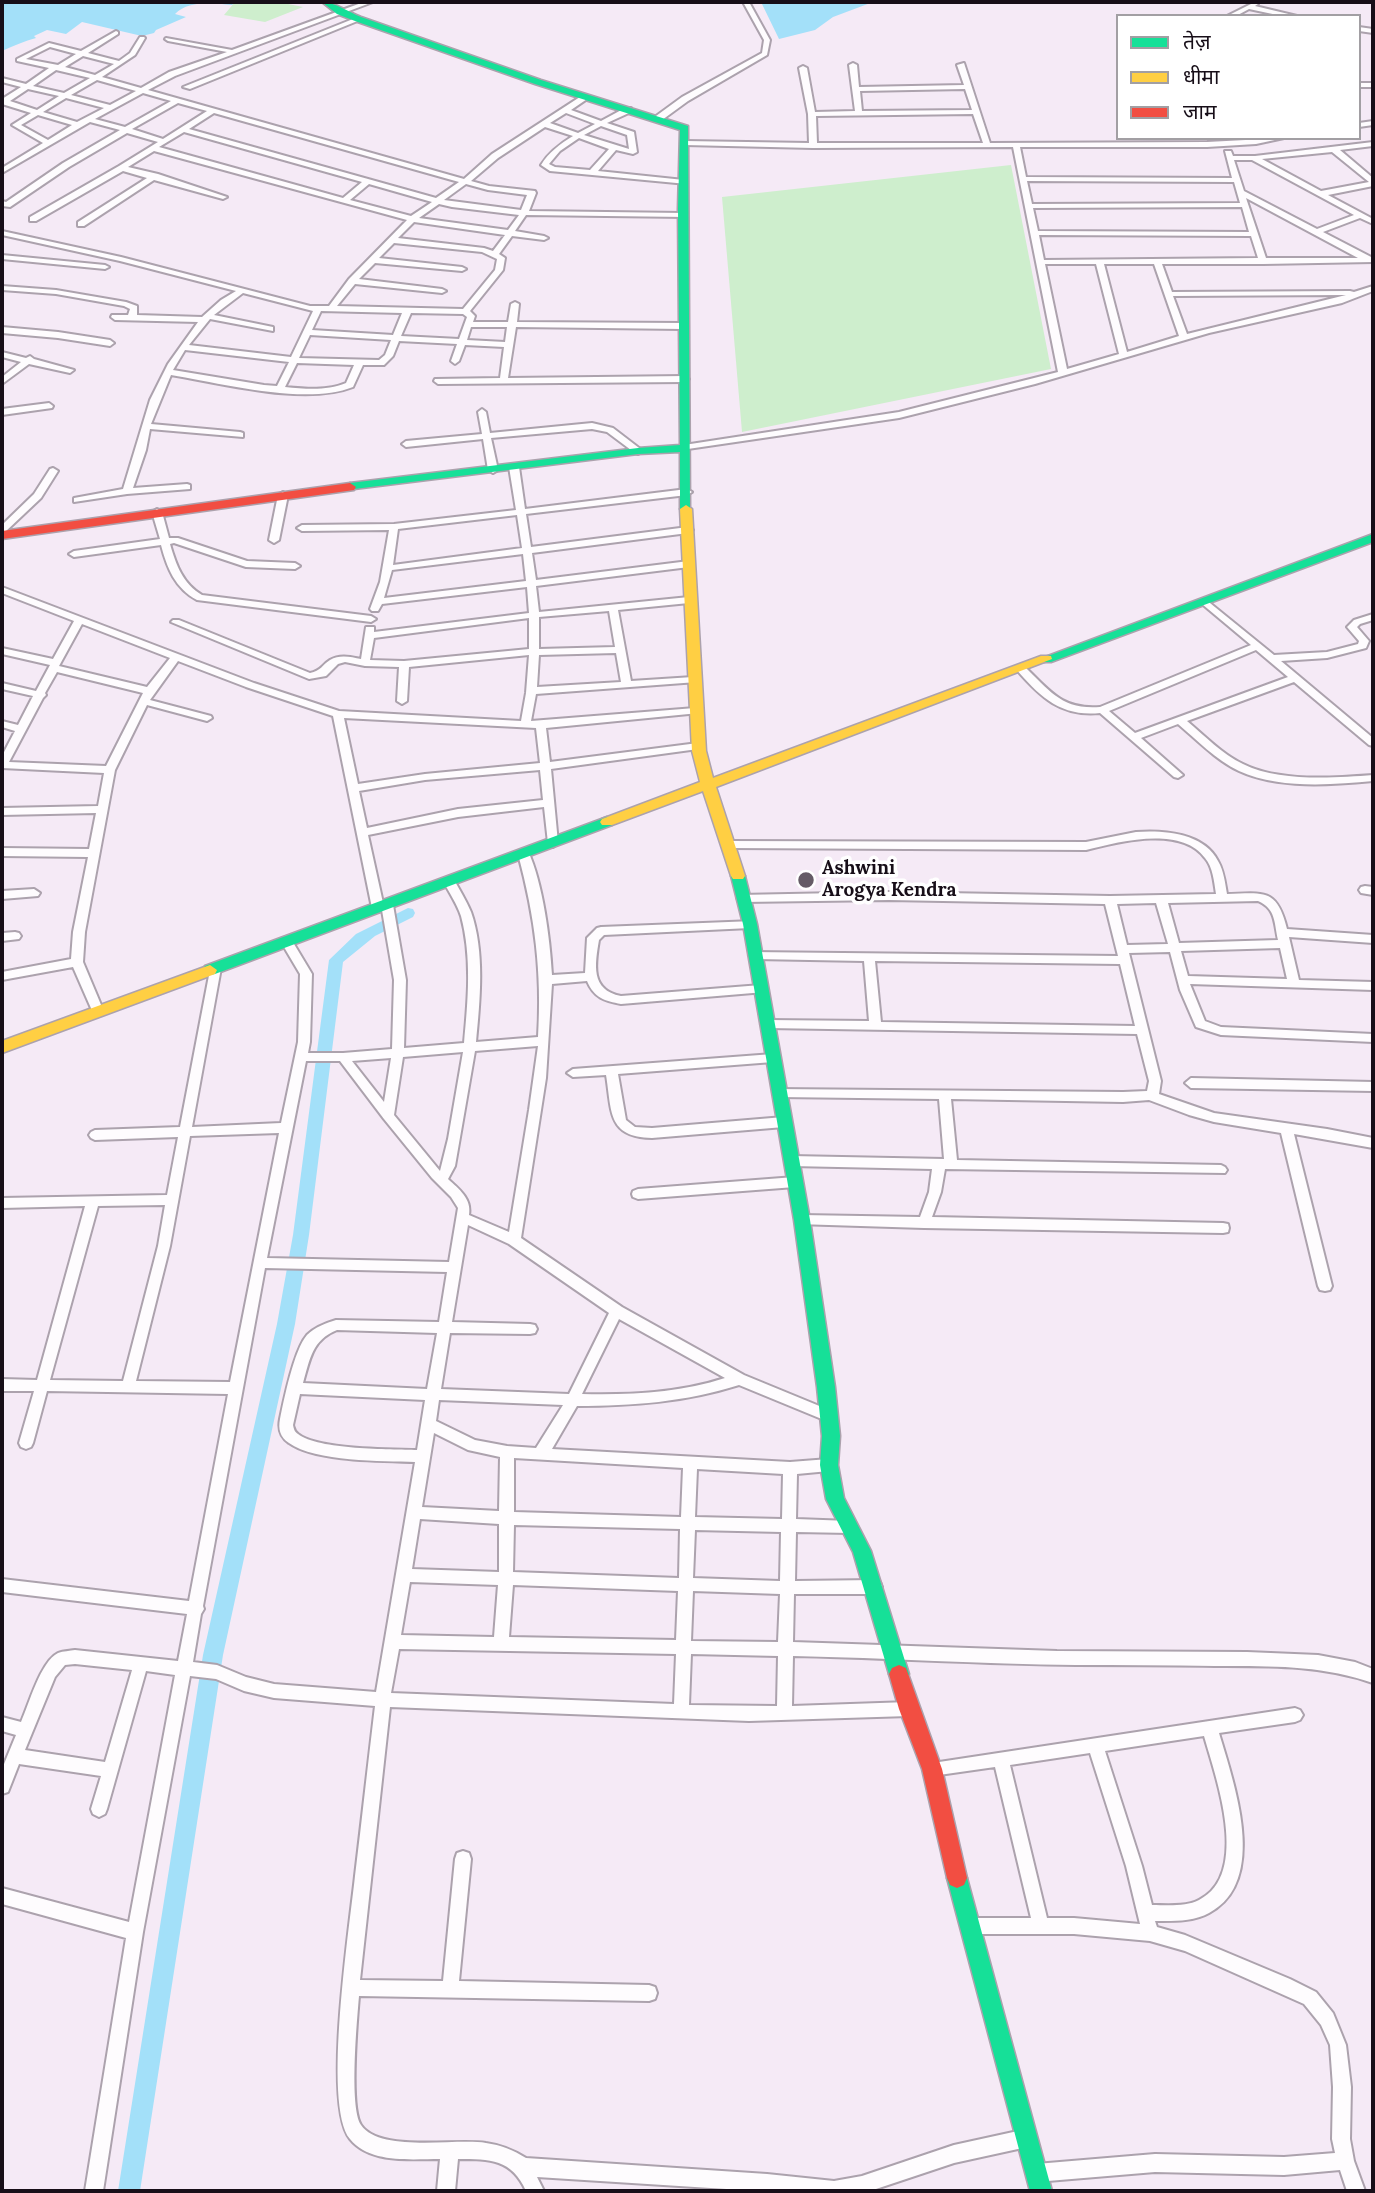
<!DOCTYPE html>
<meta charset="utf-8">
<style>
body{margin:0}
#map{position:relative;width:1375px;height:2193px;overflow:hidden;background:#f5eaf6;font-family:Lora,"Noto Sans Devanagari",serif}
canvas{display:block}
.frame{position:absolute;inset:0;border:4px solid #170e18;pointer-events:none}
.legend{position:absolute;left:1116px;top:14px;width:245px;height:126px;box-sizing:border-box;background:#fff;border:2px solid #a29fa3;margin:0;padding:9px 12px;list-style:none;font-size:21px;color:#170e18}
.legend li{display:flex;align-items:center;gap:14px;height:35px}
.legend b{width:35px;border:2px solid #a29fa3}
</style>
<div id="map">
<canvas width="1375" height="2193"></canvas>
<div class="frame"></div>
<ul class="legend">
<li><b style="height:9px;background:#16e098"></b>तेज़</li>
<li><b style="height:9px;background:#ffcf43"></b>धीमा</li>
<li><b style="height:9px;background:#f24e42"></b>जाम</li>
</ul>
</div>
<script>
const g = document.querySelector('canvas').getContext('2d');
g.lineJoin = 'round';
function paint(path, color) {
  g.fillStyle = color;
  g.fill(path, 'evenodd');
}
function stroke(path, color, width, dash) {
  g.strokeStyle = color;
  g.lineWidth = width;
  g.lineCap = dash ? 'butt' : 'round';
  g.setLineDash(dash || []);
  g.stroke(path);
}
function write(font, color, halo, rows, align = 'center') {
  g.font = font + ' Lora,serif';
  g.lineWidth = 7;
  g.setLineDash([]);
  g.textBaseline = 'middle';
  g.strokeStyle = halo;
  g.fillStyle = color;
  for (const [text, x, y, turn = 0] of rows) {
    g.save();
    g.translate(x, y);
    g.rotate((+turn || 0) * Math.PI / 180);
    g.textAlign = isNaN(turn) ? turn : align;
    if (halo) g.strokeText(text, 0, 0);
    g.fillText(text, 0, 0);
    g.restore();
  }
}
const green = new Path2D(`
 M235,2H278L303,7L265,22L224,15Z
 M1011,165L1051,369L742,432L722,197Z`);
const water = new Path2D(`
 M2,2H235L232,5C212,3 189,0 175,14L186,17L156,30L154,33L142,36L82,22L66,34L47,30L34,36L36,38C25,41 13,46 2,51Z
 M761,2H873L833,17L815,30L779,39Z`);
const canal = new Path2D(`
 M408,908L413,909L415,913L413,917L375,936L343,962L309,1235L295,1324L223,1655L140,2191H118L203,1655L277,1324L293,1235L329,960L356,934Z`);
const street = new Path2D(`
 M364,2H373L175,76L148,90L464,179L492,154L583,95L590,97L571,110L601,121L625,108H631V112L607,123L634,132L637,152L633,154L616,150L598,171L684,180H687V184L550,171L541,165C549,152 560,144 573,136L545,127L498,158L471,181L489,186L535,191L536,193L529,211L683,213H686V217L526,215L515,231L544,236L548,238L544,240L512,236L499,254L505,258L503,270L470,311L475,316L473,322H508L511,304L515,302L519,304L517,322L683,323L687,326L683,329L516,327L508,378L685,376L689,379L685,382L438,384L434,381L435,379L500,378L504,347L465,345L459,361L455,364L451,361L457,344L399,341L393,356L384,365H363L353,387C305,406 221,383 171,375L151,424L240,432L243,433V437L150,429L146,450L133,488L187,484L190,485V489L127,494L74,502V498L123,489L150,400L168,364L198,322L115,320L111,317L112,315H128L130,309L124,306L56,294L2,290V286L56,290L126,302L137,306V315L202,317L221,300L236,291L120,261L2,235V231L121,257L310,306H329L349,279L407,220L154,151L128,167L158,174L227,197L223,199L154,180L84,226H78V222L147,178L123,171L36,221H30V217L119,166L158,142L127,133L69,167L10,207L2,206V201L6,202L63,163L120,130L90,122L2,173V168L43,143L12,125L31,113L2,104V99L21,87L2,82V78L26,84L49,68L17,61V59L49,43L81,51L116,31L118,32V34L88,53L119,61L130,53L140,37H144L145,38L135,55L102,77L141,88L169,72L227,52L168,41L165,39L166,38L232,50ZM50,47L76,54L58,65L26,59ZM83,56L114,64L95,75L65,67ZM56,70L90,78L64,93L33,86ZM97,80L136,91L110,105L71,95ZM28,89L59,96L37,110L10,101ZM143,93L171,101L125,127L95,119ZM66,98L104,108L77,122L43,112ZM178,103L207,111L163,139L132,129ZM214,113L459,182L436,198L189,129ZM566,113L595,124L578,133L550,123ZM38,115L72,125L48,140L21,125ZM601,126L627,135L629,149L584,135ZM184,132L362,182L343,198L159,147ZM579,138L609,149L590,170L555,167L549,164L560,151ZM369,184L432,202L411,216L350,200ZM466,184L488,190L527,195L521,210L444,200ZM439,204L452,207L519,215L508,230L419,218ZM414,222L505,235L493,251L484,248L398,238ZM394,243L482,252L497,259L495,270L463,309L337,306L355,284L442,293L446,291L442,289L359,279L375,263L462,271L466,269L462,267L379,258ZM243,293L313,311L291,357L189,345L210,319L273,331V327L214,315ZM321,311L402,313L393,335L312,330ZM411,313L463,314L467,317L459,339L401,336ZM471,327H507L505,342L467,340ZM310,335L391,340L385,355L379,360L299,358ZM185,350L289,362L277,386L264,385L173,370ZM297,363L354,365L346,383C327,391 306,389 285,387Z
 M743,2H749L770,40L767,55L688,101L662,120H656V116L682,97L762,53L764,40Z
 M1255,2L1258,4L1255,6L1297,16H1282L1249,9L1236,16H1227Z
 M358,17L361,19L360,20L190,89L183,87Z
 M1359,27L1373,29V33L1359,31Z
 M853,63L857,65L859,87L964,85L957,65L964,63L990,143L1207,142L1284,138L1256,144L1207,147H1020L1026,177L1232,178L1225,151H1231L1233,156H1255L1373,142V146L1340,150L1373,178V186L1328,195L1373,219V224L1360,218L1323,232L1373,258V262L1263,264H1162L1172,292L1350,291L1354,292L1373,286V291L1342,303L1209,333L1035,384L899,418L681,450V446L684,445L899,412L1058,372L1013,147L813,148L685,145L681,143L685,141L809,143L808,114L799,68L803,66L807,68L815,112L855,111L849,65ZM965,89L972,110L862,111L860,91ZM973,114L983,143H817L816,116ZM1332,152L1369,182L1321,191L1262,159ZM1234,160H1252L1354,215L1317,229L1244,191ZM1027,181L1234,182L1240,203L1032,204ZM1246,198L1358,258H1266ZM1242,207L1249,232L1038,231L1033,208ZM1039,235L1251,236L1258,258L1044,260ZM1045,264H1096L1119,354L1067,369ZM1104,264H1154L1179,336L1127,352ZM1346,295L1187,334L1173,296Z
 M1359,83H1373V87H1359Z
 M1373,121V125L1359,127V123Z
 M2,255L105,265L109,267L105,269L2,259Z
 M2,327L58,332L110,340L114,343L110,346L58,338L2,333Z
 M2,352L26,358L30,356L34,359L74,370L70,373L29,364L2,384V377L21,362L2,357Z
 M49,403L53,406L52,408L2,415V409Z
 M482,409L486,412L490,433L592,423L613,428L643,451L638,454L635,453L607,432L592,429L491,438L498,470L493,473L488,470L483,439L406,447L402,444L406,441L482,434L478,412Z
 M514,464L519,467L525,509L687,489L692,492L687,495L526,514L531,547L688,527L693,530L688,533L532,553L536,580L689,561L694,564L689,567L536,586L539,612L689,597L694,600L689,603L618,610L631,681L693,677L698,680L697,682L536,694L531,721L695,708L700,711L699,713L546,728L550,762L698,743L703,746L698,749L551,769L558,843L553,847L548,843L544,807L458,817L368,835L383,903L387,901L393,905L406,980L404,1048L464,1043C468,1001 472,957 461,916C457,904 449,892 443,881L445,878H453C459,889 466,900 471,912C485,952 480,1001 476,1042L538,1037C542,972 535,917 518,854L520,851H528C543,884 550,939 552,975L585,973L587,938L597,928L601,927L754,921L756,924L750,928L604,935L599,940C595,964 590,990 621,996L761,985L767,989L765,992L621,1004C605,1001 594,998 587,981L552,984L546,1078L521,1238L622,1307L744,1375L834,1412L836,1416L834,1420L829,1422L739,1385C685,1402 633,1406 577,1406L552,1449L790,1462L829,1459L834,1461L836,1465L834,1469L829,1471L797,1474L796,1519L850,1521L855,1523L857,1527L855,1531L850,1533L796,1532L795,1581L875,1580L880,1582L882,1587L880,1592L875,1594H794L793,1642L1057,1651L1247,1652L1318,1655L1355,1662L1373,1669V1683C1322,1665 1269,1666 1215,1666C1169,1665 1122,1665 1076,1665C982,1664 887,1658 793,1656L792,1706L909,1702L914,1704L917,1709L914,1714L909,1716L749,1721L390,1707L360,1980L443,1981L455,1859L457,1853L463,1851L469,1853L471,1859L459,1981L649,1985L655,1987L657,1993L655,1999L649,2001L359,1996C357,2021 349,2107 361,2125C380,2153 456,2138 486,2143C501,2145 513,2150 526,2158L767,2174L834,2181L862,2176L954,2145L1027,2129L1033,2132L1036,2138L1033,2144L1027,2147L954,2163L870,2191H758L537,2177L544,2191H526C512,2159 490,2159 458,2159L455,2191H437L440,2159C412,2159 370,2164 350,2139C322,2105 350,1924 355,1876C362,1819 368,1763 375,1706L274,1698L244,1691L216,1679L190,1676L143,1932L103,2191H85L126,1938L2,1904V1888L129,1922L175,1675L146,1671L107,1809L105,1814L99,1817L93,1814L91,1809L101,1776L19,1764L8,1792L2,1794V1769L16,1735L2,1731V1717L21,1722C29,1704 41,1661 58,1653C63,1651 70,1651 75,1650L178,1661L187,1614L2,1592V1579L189,1601L228,1394L47,1391L33,1443L31,1447L26,1449L21,1447L19,1443L34,1391H2V1379L37,1380L85,1206L2,1208V1198L167,1195L178,1137L95,1140L91,1138L89,1135L91,1132L95,1130L180,1127L211,965L215,964L221,968L192,1127L281,1123L298,1042L300,974L281,942L283,939H291L312,974L310,1042L308,1053H343L392,1049L394,980L382,910L378,912L372,908L333,716L246,687L178,661L150,700L211,716L212,718L207,721L147,705L115,770L85,932L83,962L104,1012L102,1015H94L73,967L2,980V972L71,959L73,932L88,857L2,856V848L89,849L96,813L2,815V808L98,806L104,773L2,768V756L15,731L2,727V721L18,725L33,696L2,689V683L36,691L50,665L2,654V648L53,659L74,621L2,593V587L254,683L339,711L521,721L526,693L529,655L409,667L407,701L402,704L397,701L399,667L365,666L345,662L338,664L326,676L309,679L171,622L173,620H179L310,673C321,671 322,665 330,660C340,654 351,657 361,659L366,627H374V632L529,613L527,587L382,604L378,611H372L370,609L380,582L389,530L302,531L297,528L302,525L394,524L516,510L509,467ZM517,515L522,548L393,565L398,529ZM523,554L526,581L384,598L392,570ZM609,611L615,647L539,649V617ZM529,618V649L404,661L370,660L374,638ZM82,624L170,658L147,687L59,666ZM616,653L621,682L537,687L539,655ZM57,672L143,693L106,766L9,762L43,698L46,695L45,693ZM344,718L536,728L540,763L425,774L358,784ZM540,770L543,800L458,809L367,828L359,791L425,780ZM538,1046L529,1110L509,1232L469,1215C472,1199 459,1189 448,1179L455,1166L475,1051ZM463,1052L448,1139L440,1171L394,1115L403,1057ZM391,1058L384,1102L352,1061ZM306,1061H340L384,1119L432,1178L451,1197L458,1208L449,1262L267,1258ZM279,1133L230,1382L136,1381L170,1246L190,1136ZM165,1205L158,1246L123,1381L50,1380L98,1206ZM468,1225L509,1244L609,1313L569,1394L441,1389L450,1333L530,1334L535,1333L537,1329L535,1325L530,1324L452,1322ZM265,1268L447,1272L439,1322L336,1320C326,1323 315,1327 307,1335C294,1350 284,1399 280,1419C278,1429 280,1437 289,1443C315,1462 383,1461 415,1462L376,1692L274,1684L246,1677L217,1665L193,1662L201,1614L204,1609L203,1606ZM619,1319L725,1378C679,1393 631,1395 582,1394ZM337,1330L437,1333L427,1389L303,1383C310,1359 312,1340 337,1330ZM300,1394L425,1400L417,1450C391,1449 318,1450 298,1434C294,1431 294,1429 293,1425ZM439,1400L563,1405L536,1448L507,1446L475,1440L436,1421ZM434,1433L468,1450L500,1457L499,1511L422,1507ZM514,1458L683,1468L681,1517L514,1512ZM697,1469L783,1474L782,1519L695,1517ZM420,1519L499,1524V1572L412,1569ZM514,1525L680,1529L679,1578L513,1572ZM695,1530L781,1532L780,1581L693,1578ZM410,1582L498,1585L494,1637L401,1635ZM513,1585L678,1591L676,1640L509,1637ZM693,1591L780,1594L778,1642L691,1641ZM399,1649L676,1654L674,1704L391,1693ZM691,1654L778,1656L777,1706L689,1705ZM75,1664L132,1670L105,1762L25,1750L55,1677L65,1665Z
 M53,468L58,471L41,498L5,532L2,533V525L34,494L50,469Z
 M283,492L288,495L279,540L274,543L269,540L278,495Z
 M157,509L162,512L169,538H178L247,561L295,563L300,566L295,569L246,567L174,543L170,544C176,565 183,584 202,595L371,616L376,619L371,622L197,600C175,588 167,568 161,545L74,557L69,554L74,551L160,539L152,512Z
 M1205,599L1274,655L1327,652L1358,644L1359,641L1347,627L1354,620L1373,614V620L1360,624L1357,627L1369,641L1366,648L1327,658L1281,661L1373,738V746L1369,745L1294,682L1187,721C1205,736 1222,754 1243,764C1279,782 1334,778 1373,775V781C1331,785 1278,789 1239,771C1216,760 1197,740 1178,724L1141,738L1183,775L1178,778L1174,777L1100,713C1061,717 1040,697 1016,669L1017,667H1025C1050,691 1062,710 1100,707L1251,645L1202,604V600ZM1256,650L1288,677L1135,733L1109,711Z
 M1136,832C1164,830 1204,833 1218,861C1224,871 1225,883 1227,894C1264,893 1277,888 1287,929L1373,935V943L1289,937L1299,980L1373,982V990L1190,984L1205,1021L1221,1027L1373,1034V1042L1221,1035L1196,1027L1180,990L1170,952L1129,953L1161,1081L1159,1094L1214,1113L1327,1129L1373,1138V1148L1294,1134L1332,1286L1330,1290L1325,1291L1320,1290L1318,1286L1281,1133L1214,1122L1189,1115L1149,1100L1123,1102L951,1099L957,1160L1221,1165L1225,1167L1227,1170L1225,1173L945,1169L941,1192L932,1217L1223,1223L1228,1224L1229,1228L1228,1232L1223,1233L924,1228L797,1224L796,1220L797,1216L802,1215L920,1217L929,1192L932,1169L791,1166L787,1164L785,1161L787,1158L791,1156L944,1159L939,1099L779,1097L773,1092L775,1089L1123,1092L1147,1091L1149,1081L1137,1034L767,1028L761,1024L767,1020L869,1021L864,961L755,959L749,955L751,952L1118,956L1105,904L889,900L743,902L739,901L737,898L739,895L889,892L1110,896L1216,894C1214,882 1213,867 1205,858C1181,825 1118,842 1086,850L730,848L725,844L726,841L1086,842ZM1258,901C1276,909 1274,922 1278,940L1179,943L1168,903ZM1156,903L1168,944L1127,945L1117,904ZM1280,948L1287,979L1188,976L1181,951ZM875,961L1120,964L1135,1026L881,1022Z
 M1365,886L1373,887V895L1361,893L1359,890L1361,887Z
 M34,889L40,893L38,896L2,899V891Z
 M15,932L19,933L21,936L19,939L2,941V933Z
 M773,1054L779,1058L773,1062L618,1074L626,1120L635,1127L652,1128L784,1117L788,1119L790,1122L788,1125L784,1127L652,1138C607,1137 612,1111 606,1075L573,1077L567,1073L573,1069Z
 M1191,1078L1373,1082V1091L1191,1088L1185,1083Z
 M795,1177L799,1179L801,1182L799,1185L795,1187L638,1199L633,1197L632,1194L633,1191L638,1189Z
 M1295,1708L1300,1710L1303,1715L1300,1720L1295,1722L1219,1733C1234,1784 1269,1881 1209,1913C1193,1922 1173,1921 1155,1921L1157,1927L1185,1935L1290,1979L1316,1992L1333,2013L1346,2045L1351,2087L1350,2139L1354,2161L1365,2191H1347L1340,2170L1284,2175L1155,2172L1036,2182L1030,2179L1027,2173L1030,2167L1036,2164L1155,2154L1284,2157L1335,2153L1332,2139L1333,2087L1330,2045L1321,2025L1304,2004L1185,1951L1150,1941L1074,1934H971L965,1932L963,1926L965,1920L971,1918H1031L995,1767L932,1776L926,1774L924,1769L926,1764ZM1204,1736C1216,1778 1251,1874 1199,1900C1186,1907 1166,1905 1152,1905L1142,1866L1105,1751ZM1090,1753L1126,1866L1140,1924L1074,1918H1047L1010,1765Z`);
const fast = new Path2D(`
 M322,2C335,2 348,12 361,17L541,80L688,126L690,512L686,513L680,509V452L638,454L346,490L344,487L350,483L638,448L680,445L678,209L680,130L535,84L355,21L337,14Z
 M1373,534V542L1051,662H1041L1040,659Z
 M607,817L612,819L614,822L612,825L215,974L210,975L203,970L205,966Z
 M738,871L745,876L757,924L810,1220L835,1387L840,1436L838,1465L844,1498L871,1551L909,1674L906,1680L899,1683L892,1680L889,1674L853,1552L826,1499L820,1465L822,1436L817,1387L794,1220L743,924L731,876Z
 M957,1868L964,1871L967,1878L1052,2191H1030L947,1878L950,1871Z`);
const slow = new Path2D(`
 M686,505L692,509L706,751L713,778L1041,656H1051L1052,659L716,787L745,876L743,879H733L731,876L703,791L612,825H602L600,822L602,819L700,782L692,751L680,509Z
 M210,965L217,970L215,974L2,1053V1041Z`);
const jam = new Path2D(`
 M350,483L356,487L354,490L2,539V531Z
 M899,1665L906,1668L942,1769L967,1878L964,1885L957,1888L950,1885L947,1878L922,1769L899,1709L889,1674L892,1668Z`);
const markers = [
 [806,880,9,"#655b66"]
];
const poiNames = [
 ["Ashwini",822,869],
 ["Arogya Kendra",822,891]
];
paint(green, '#ceeecd');
paint(water, '#a3e0f9');
paint(canal, '#a3e0f9');
stroke(street, '#aca2ad', 4);
stroke(fast, '#aca2ad', 3);
stroke(slow, '#aca2ad', 3);
stroke(jam, '#aca2ad', 3);
paint(street, '#fefcfe');
paint(fast, '#16e098');
paint(slow, '#ffcf43');
paint(jam, '#f24e42');
for (const [x, y, r, color] of markers) {
  const dot = new Path2D();
  dot.arc(x, y, r, 0, 2 * Math.PI);
  g.fillStyle = color;
  g.fill(dot);
  stroke(dot, '#fff', 2.5);
}
write('bold 19px', '#170e18', '#fff', poiNames, 'left');
</script>
